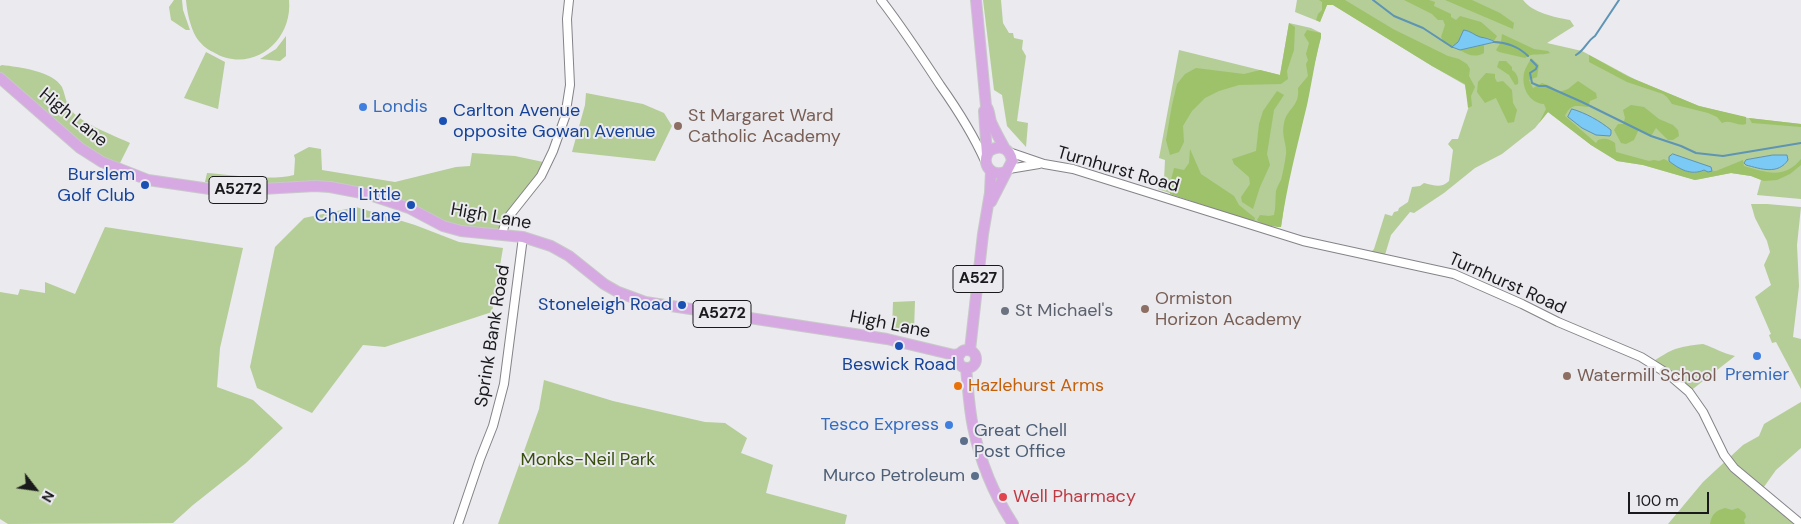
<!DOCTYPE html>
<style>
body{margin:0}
#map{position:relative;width:1801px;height:524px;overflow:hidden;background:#eaeaef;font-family:"DM Sans",sans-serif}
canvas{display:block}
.north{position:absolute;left:10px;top:464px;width:50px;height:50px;-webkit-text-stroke:4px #eaeaef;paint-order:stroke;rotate:120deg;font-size:14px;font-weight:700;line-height:20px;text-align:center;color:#1a1a1c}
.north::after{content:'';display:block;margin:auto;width:18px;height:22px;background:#1a1a1c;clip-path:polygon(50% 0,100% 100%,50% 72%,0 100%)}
.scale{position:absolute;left:1628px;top:492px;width:81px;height:22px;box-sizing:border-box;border:2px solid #1a1a1c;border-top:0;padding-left:6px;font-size:15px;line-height:18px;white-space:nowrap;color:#1a1a1c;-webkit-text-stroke:4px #eaeaef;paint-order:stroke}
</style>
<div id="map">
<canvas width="1801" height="524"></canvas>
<div class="north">N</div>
<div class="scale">100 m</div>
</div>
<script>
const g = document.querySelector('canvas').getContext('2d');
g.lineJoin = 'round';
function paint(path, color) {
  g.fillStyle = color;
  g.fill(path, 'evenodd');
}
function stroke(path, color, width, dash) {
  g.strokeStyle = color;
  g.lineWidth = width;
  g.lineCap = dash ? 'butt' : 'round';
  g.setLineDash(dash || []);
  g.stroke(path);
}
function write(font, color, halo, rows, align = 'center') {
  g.font = font + ' "DM Sans",sans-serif';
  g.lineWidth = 4;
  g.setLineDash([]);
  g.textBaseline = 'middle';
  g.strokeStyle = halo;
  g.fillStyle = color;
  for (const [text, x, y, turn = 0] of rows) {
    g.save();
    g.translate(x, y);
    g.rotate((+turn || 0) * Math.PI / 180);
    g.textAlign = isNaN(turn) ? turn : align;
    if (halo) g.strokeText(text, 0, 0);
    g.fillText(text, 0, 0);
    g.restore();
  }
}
const green = new Path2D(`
 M174,0H182L183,10L190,30H186L171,20L169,7Z
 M186,0H289C293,42 251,75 213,52C206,49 200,43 196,37C190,26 187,12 186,0Z
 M983,0H1001L1003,23L1009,33H1013L1014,38L1023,40L1022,49L1026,56L1017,121L1028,123L1026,147L1007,126L1002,95L994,90Z
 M1297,0H1523C1533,13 1554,17 1570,20L1574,26L1547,43L1582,51L1636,80L1699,106L1748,118L1801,124V199L1757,195L1761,180L1751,176L1731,173L1695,180L1643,165L1617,161L1591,145L1548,112L1535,128L1502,154L1475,168L1444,193L1414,213L1410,212L1391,235L1384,258L1369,254L1374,249L1385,214L1392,216L1394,212L1398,211L1399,208L1408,202L1412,187L1420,186L1424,183C1433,185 1441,189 1449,181L1453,150L1448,144L1452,139H1458L1469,106L1465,85L1432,66L1333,5H1327L1320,22L1295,12Z
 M1289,23L1311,28L1321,33V37L1314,66L1307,103L1287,185L1281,227L1250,221L1158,189L1164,180L1165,160L1159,158L1179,50L1280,75Z
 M286,36V56L280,61L260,59L276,49Z
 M206,52L225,62L218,109L184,98Z
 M2,65C18,67 53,71 62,87C65,94 66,103 70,109C80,123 115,136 130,143L117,169L102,162L0,78V66Z
 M586,93L643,104L664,113L672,126L655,161L572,152L585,105Z
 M309,147L321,149L322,170L395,182L456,167L470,166L472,153L515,156L548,163L502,234L461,231L357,191L244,190L205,182L207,173C231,175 272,181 294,175L295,159L294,155Z
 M1751,204H1767L1801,207L1797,245L1799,286L1793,337L1801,339V389L1776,342L1772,343L1769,335L1771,334L1755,297L1771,285L1764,265L1770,252L1767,241L1755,218Z
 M356,207L415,225L459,242L503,248L492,312L385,347L363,345L312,413L257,388L250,367L275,247L304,218Z
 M105,227L243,248L220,348L217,387L253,400L283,428L246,463L193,505L173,523L8,524L0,519V292L18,295L20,289L45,293V282L75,294Z
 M915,301L914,330H892L893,302Z
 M1703,344C1715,348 1722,353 1735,356L1689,392L1651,363C1673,348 1677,347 1703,344Z
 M544,380L613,401L705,422L725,423L747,438L741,453L773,465L766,493L847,515L845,524H498L539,409Z
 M1801,402V448L1776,470L1761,491L1801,524H1668L1703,482L1743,445L1759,436L1764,424Z`);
const forest = new Path2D(`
 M1319,0H1345L1393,29L1448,56L1459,59L1467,64L1470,69L1469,76L1475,87L1471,96L1472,106L1468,108L1465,84L1432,66L1333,5H1327L1320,22L1316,20L1318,14L1322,10V2Z
 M1404,0H1429L1435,2L1434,6L1451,14V17L1456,20L1460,16L1481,22L1497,36L1494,41L1488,38L1461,35L1458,42L1452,47L1444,43L1441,37L1445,25L1443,20H1438L1432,14Z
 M1445,0H1472L1500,13L1514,23L1513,29Z
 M1289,23L1295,27L1294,50L1287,71L1288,79L1281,84L1239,85L1219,91L1205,98L1192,111L1183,126L1184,142L1179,152L1170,155L1166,140L1172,105L1177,84L1185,74L1196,68L1244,74L1260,70L1280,75Z
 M1307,30L1321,33V37C1315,59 1312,82 1307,105C1297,147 1287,185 1281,227C1272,227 1263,225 1257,220L1260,215L1269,216L1274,215C1276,207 1275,199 1276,191C1277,187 1279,184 1281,180C1283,172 1285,162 1286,154C1287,144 1281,136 1284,123C1287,108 1300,107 1298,88L1308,76L1306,64L1308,60L1306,54L1309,43L1304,35Z
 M1502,34L1534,49L1548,51L1550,53C1541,56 1533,52 1525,58L1499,52L1496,50L1501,42Z
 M1484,45V53C1475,58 1468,55 1460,50Z
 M1589,55L1627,76L1699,106L1746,117V124C1738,127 1731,119 1722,123L1717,117L1708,113L1672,104L1667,97L1663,94L1627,82L1589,62Z
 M1531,58L1539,65L1537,77L1529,80L1533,88L1542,83L1550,86L1559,92L1568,89L1578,81L1596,93L1597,98L1590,101L1588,107C1576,106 1571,103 1565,116L1596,143L1598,140C1605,138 1608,138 1615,143L1616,152L1649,161L1654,160L1659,161L1664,159C1677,165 1688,178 1704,170L1710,172L1712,171H1716L1743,160L1744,166C1765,172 1784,180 1801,159V165L1790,174L1777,180L1764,181L1751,176L1731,173L1695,180L1643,165L1617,161L1591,145L1548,112L1539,123L1546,109L1544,104C1529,103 1521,87 1524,73C1525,68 1529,63 1531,58Z
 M1499,61H1506L1512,67V70C1517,73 1519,79 1518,84L1515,85L1509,75L1497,67Z
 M1486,73L1495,74V78L1497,82L1503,81L1512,90L1513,103L1517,110L1514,122L1508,123L1496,98L1485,103L1477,92L1478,82Z
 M1277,91L1284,95L1274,110L1267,154L1270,165L1260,187L1253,209L1242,202L1241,197L1250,184L1249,177L1234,164L1232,159L1256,151L1259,124L1263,111Z
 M1631,105L1644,107L1659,119L1673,125L1678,130L1679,136L1673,140H1668L1656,128L1651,136L1639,129L1634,140L1626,144L1621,143L1614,130L1618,124H1623L1625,118L1623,110Z
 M1749,118L1801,124V127L1752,123Z
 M1190,149L1201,174L1234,196L1239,205L1255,218L1254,222L1170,194L1171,180L1174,168L1184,170L1189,163Z
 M1725,508L1732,510L1738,508L1745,513L1746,517L1744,520L1745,524H1710C1712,514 1715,511 1725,508Z`);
const water = new Path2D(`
 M1464,30C1471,31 1474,35 1480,37C1486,38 1490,39 1495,42L1460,50L1452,47L1458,42Z
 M1572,109C1586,113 1600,121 1611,130V134L1610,136L1596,135L1582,128L1568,117Z
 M1673,154L1711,167L1712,171L1708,172L1704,170C1691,176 1679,169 1669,161V157Z
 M1773,155H1787L1788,160C1778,175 1761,169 1746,165L1744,163L1746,160Z`);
const stream = new Path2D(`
 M1373,0L1394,16L1423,28L1452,47
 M1494,42C1506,42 1519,47 1528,56
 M1576,55C1585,50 1587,41 1595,36L1619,0
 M1531,60L1537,66L1536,69L1530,73L1532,83L1539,86H1546L1582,102L1651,136L1681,146L1696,153L1723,156L1801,143`);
const minor = new Path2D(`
 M881,0C902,27 921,56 940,85C957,109 973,134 985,161
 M1009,152L1044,164L1073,169L1303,241L1454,274L1522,304L1558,322L1641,357L1668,374L1689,392L1703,412L1724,455L1734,468L1801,524
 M1009,169L1039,164
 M502,234L506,220L541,176L553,151L565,117L570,85L567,19L569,0
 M458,524L480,459L493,426L504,384L523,237`);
const major = new Path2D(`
 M976,0L986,106C990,111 989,116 991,122C995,131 1000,140 1005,149
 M0,78L80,148L102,162L148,180L210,189L244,190L315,186L330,187L367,194L409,208L443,226L461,231L523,237L551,246L569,256L604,284L618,292L645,302L887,339L954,355L960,354
 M984,111L987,155
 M991,202L1012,161C1010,148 1000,144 989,151C980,164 992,179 1007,171
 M970,350L983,234L990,193L991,171
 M958 359a9 9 0 1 1 18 0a9 9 0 1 1-18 0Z
 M966,368C968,387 969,408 973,427C980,460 994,495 1013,524`);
const markers = [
 [363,107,5,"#3f7fe0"],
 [443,121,5,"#1a4fb4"],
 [678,126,5,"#8d6e63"],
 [145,185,5,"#1a4fb4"],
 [411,205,5,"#1a4fb4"],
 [682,305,5,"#1a4fb4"],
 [1145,309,5,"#8d6e63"],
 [1005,311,5,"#6b7280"],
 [899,346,5,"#1a4fb4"],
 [1757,356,5,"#3f7fe0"],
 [1567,376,5,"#8d6e63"],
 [958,386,5,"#e8710a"],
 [949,425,5,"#3f7fe0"],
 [964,441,5,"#5c6f8a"],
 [975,476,5,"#5c6f8a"],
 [1003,497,5,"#e0444e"]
];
const shields = [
 [238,190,58],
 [978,279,50],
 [722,314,58]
];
const shieldNames = [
 ["A5272",238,190],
 ["A527",978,279],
 ["A5272",722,314]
];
const shopNames = [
 ["Londis",373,107],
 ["Premier",1757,375,"center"],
 ["Tesco Express",939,425,"right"]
];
const transitNames = [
 ["Carlton Avenue",453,111,"left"],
 ["opposite Gowan Avenue",453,132,"left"],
 ["Burslem",135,175],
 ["Golf Club",135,196],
 ["Little",401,195],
 ["Chell Lane",401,216],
 ["Stoneleigh Road",672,305],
 ["Beswick Road",899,365,"center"]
];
const educationNames = [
 ["St Margaret Ward",688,116],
 ["Catholic Academy",688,137],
 ["Ormiston",1155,299],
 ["Horizon Academy",1155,320],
 ["Watermill School",1577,376]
];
const streetNames = [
 ["High Lane",73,118,39],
 ["Turnhurst Road",1118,170,16],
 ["High Lane",491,217,10],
 ["Turnhurst Road",1507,284,24],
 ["High Lane",890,325,11],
 ["Sprink Bank Road",493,336,-81]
];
const worshipNames = [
 ["St Michael's",1015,311]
];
const foodNames = [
 ["Hazlehurst Arms",968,386]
];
const serviceNames = [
 ["Great Chell",974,431],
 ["Post Office",974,452],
 ["Murco Petroleum",965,476,"right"]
];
const parkNames = [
 ["Monks-Neil Park",588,460]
];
const healthNames = [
 ["Well Pharmacy",1013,497]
];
paint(green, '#b5cd97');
paint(forest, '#9ec269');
paint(water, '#7bc9f5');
stroke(water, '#5e94b4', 1);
stroke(stream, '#5e94b4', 2);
stroke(minor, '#848388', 10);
stroke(major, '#c8c8c9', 12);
stroke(minor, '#fff', 8);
stroke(major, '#d7a9e3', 10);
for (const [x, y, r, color] of markers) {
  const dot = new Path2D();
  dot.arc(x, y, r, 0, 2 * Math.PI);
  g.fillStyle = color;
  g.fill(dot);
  stroke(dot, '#eaeaef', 2);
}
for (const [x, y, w] of shields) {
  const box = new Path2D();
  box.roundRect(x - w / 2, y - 13.5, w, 27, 4);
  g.fillStyle = '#eaeaef';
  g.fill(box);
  stroke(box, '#1a1a1c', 1);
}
write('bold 16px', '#1a1a1c', null, shieldNames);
write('18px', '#366cbe', '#eaeaef', shopNames, 'left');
write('18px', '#164399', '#eaeaef', transitNames, 'right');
write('18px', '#785e54', '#eaeaef', educationNames, 'left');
write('18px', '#1a1a1c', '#eaeaef', streetNames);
write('18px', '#5b616d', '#eaeaef', worshipNames, 'left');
write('18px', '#c56008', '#eaeaef', foodNames, 'left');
write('18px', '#4e5e75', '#eaeaef', serviceNames, 'left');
write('18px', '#374e0d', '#eaeaef', parkNames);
write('18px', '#be3a42', '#eaeaef', healthNames, 'left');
</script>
